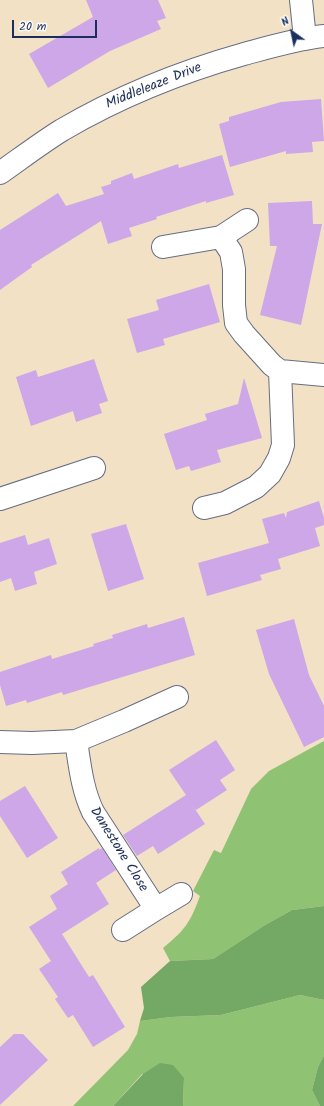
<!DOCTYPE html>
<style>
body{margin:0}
#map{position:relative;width:324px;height:1106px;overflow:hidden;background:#f2e1c5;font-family:Kalam,sans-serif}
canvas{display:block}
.north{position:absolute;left:272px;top:12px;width:40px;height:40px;-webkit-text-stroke:3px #fdfcf7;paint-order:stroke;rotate:327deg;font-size:11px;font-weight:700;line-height:16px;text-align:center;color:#1b2f5e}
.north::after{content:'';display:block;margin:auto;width:14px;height:18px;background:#1b2f5e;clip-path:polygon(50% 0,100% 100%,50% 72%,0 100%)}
.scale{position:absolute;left:12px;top:20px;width:85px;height:18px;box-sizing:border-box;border:2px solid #1b2f5e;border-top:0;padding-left:5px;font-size:12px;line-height:14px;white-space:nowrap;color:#1b2f5e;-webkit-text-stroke:3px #fdfcf7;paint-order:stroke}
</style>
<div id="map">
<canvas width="324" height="1106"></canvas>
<div class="north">N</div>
<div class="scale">20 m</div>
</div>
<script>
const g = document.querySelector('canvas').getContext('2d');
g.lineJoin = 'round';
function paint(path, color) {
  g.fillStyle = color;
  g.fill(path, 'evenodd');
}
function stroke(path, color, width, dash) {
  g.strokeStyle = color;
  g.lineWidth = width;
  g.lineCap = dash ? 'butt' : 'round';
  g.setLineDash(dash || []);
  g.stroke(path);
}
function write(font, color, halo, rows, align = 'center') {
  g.font = font + ' Kalam,sans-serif';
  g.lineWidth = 3;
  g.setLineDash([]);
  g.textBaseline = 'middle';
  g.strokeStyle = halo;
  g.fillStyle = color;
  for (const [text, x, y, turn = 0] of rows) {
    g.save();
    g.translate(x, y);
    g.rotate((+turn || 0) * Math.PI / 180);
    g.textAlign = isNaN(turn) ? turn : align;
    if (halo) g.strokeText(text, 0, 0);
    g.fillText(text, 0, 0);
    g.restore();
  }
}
const green = new Path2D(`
 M324,741V906L292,910L265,925L213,959L170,961L163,948C185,930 190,923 200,896L193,891L214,850L221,853L251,789L269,771Z
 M300,995L324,1000V1055L318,1067L312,1090L320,1106H183L184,1078L142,1074L113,1106H73L128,1050L137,1034L140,1021L171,1017L221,1015Z`);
const forest = new Path2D(`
 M324,906V1000L300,995L221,1015L171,1017L140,1021L144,1008L141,987L170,961L213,959L265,925L292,910Z
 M324,1055V1106H320L312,1090L318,1067Z
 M160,1063L173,1065L184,1078L183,1106H113L143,1074Z`);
const building = new Path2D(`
 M86,0H158L166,18L157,21L161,29L110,51L48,88L29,54L93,17Z
 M321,99L324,141L312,142L313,152L286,154V151L230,167L219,124L229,121V117L281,102Z
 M222,155L234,195L206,203V201L156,217L157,219L129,228L132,236L108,244L101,221L31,265L32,267L0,290V230L58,193L66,206L104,194L101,187L111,184V181L132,173L134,179L178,164L179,168Z
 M312,201L313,224H322L301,325L260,315L277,246H270L268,203Z
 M209,284L220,322L163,339L165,345L137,353L127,319L159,310L156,300Z
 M94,359L108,401L99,404L102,413L76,422L73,411L31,426L16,377L36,370L38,377Z
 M244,378L262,438L217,450L221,462L191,471L189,466L176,470L164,434L207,420L205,414L238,404Z
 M319,501L324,518V525L315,528L320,546L278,559L281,569L260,575L262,580L207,596L198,563L269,543L262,519L284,513L286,518L287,512Z
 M126,524L144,579L108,591L91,534Z
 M25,535L28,545L49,538L57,564L34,572L37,584L15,591L11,578L0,582V543Z
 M184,617L195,655L63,695L62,692L27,703L26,700L6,706L0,685V672L51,655L52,659L94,646L93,644L113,638L112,635L147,624L148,628Z
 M294,619L309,675L324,706V737L304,747L269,674L256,630Z
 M216,740L235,770L220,780L227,790L196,810L193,806L205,824L158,854L153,846L137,856L123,835L186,795L169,770Z
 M25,786L58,838L27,858L0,816V801Z
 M99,848V850L102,848L116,870L96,883L109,904L62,934L89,977L93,975L125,1027L93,1047L73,1015L68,1018L55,999L58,997L39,969L51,961L29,927L57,909L50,896L68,884L61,872Z
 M14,1034H23L48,1060L0,1105V1047Z`);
const street = new Path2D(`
 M301,0L305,39
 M0,173C20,159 41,143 62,130C120,96 180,72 244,54C270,47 297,39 324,36
 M221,237L247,220
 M163,247L221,237L231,252L234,269V305L236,323L244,334L272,365L280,371L324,375
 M0,499L94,468
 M204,508L225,503L256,487L270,474L279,458L283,445L280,371
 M76,741C80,766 82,789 93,812L156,909L181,894
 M0,742L32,743L76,741L124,721L177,697
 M123,930L156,909`);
const streetNames = [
 ["Middleleaze Drive",154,87,-22],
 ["Danestone Close",118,850,58]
];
paint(green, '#90c273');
paint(forest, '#74a865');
paint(building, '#cda7e7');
stroke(street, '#666d82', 24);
stroke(street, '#fff', 22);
write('14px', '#1b2f5e', '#fdfcf7', streetNames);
</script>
